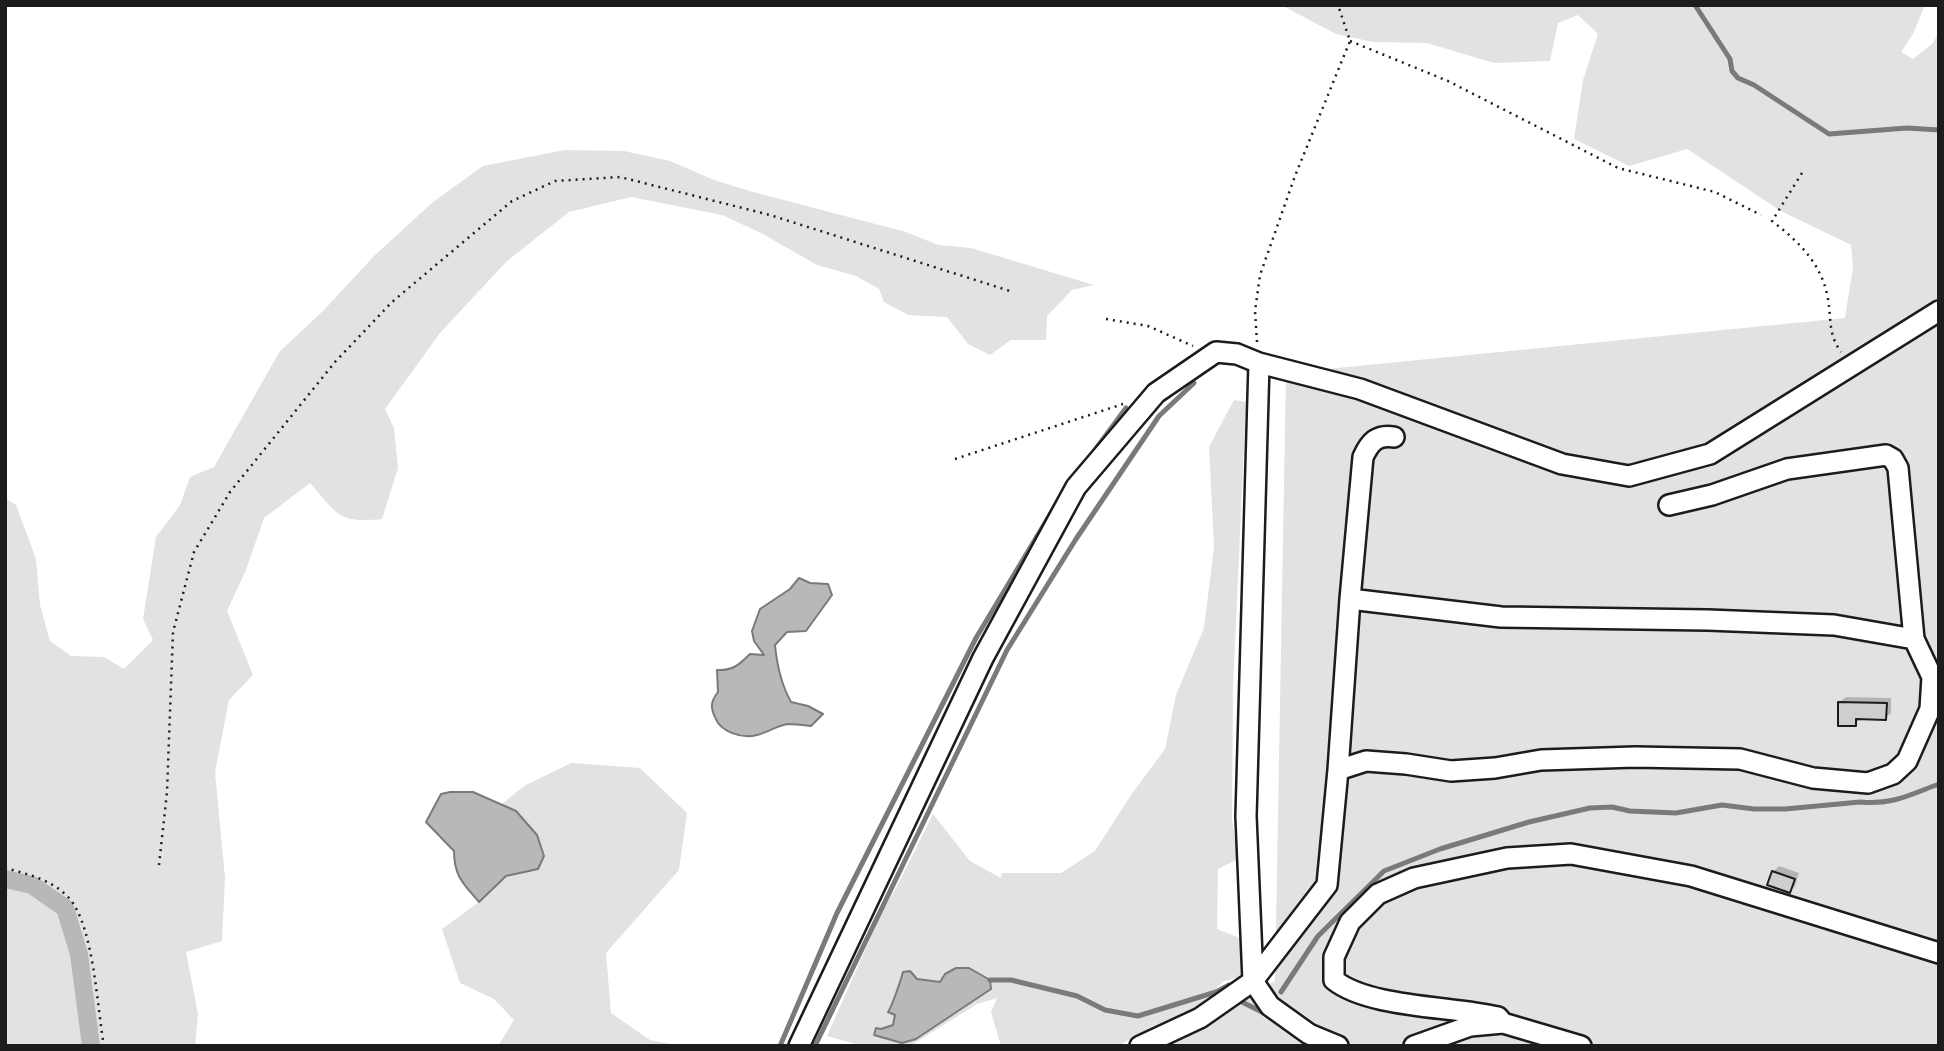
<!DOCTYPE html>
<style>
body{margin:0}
#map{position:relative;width:1944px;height:1051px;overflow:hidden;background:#fff;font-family:"Playpen Sans",sans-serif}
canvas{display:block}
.frame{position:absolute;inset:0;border:7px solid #1c1c1c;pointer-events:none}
</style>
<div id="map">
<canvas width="1944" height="1051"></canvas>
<div class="frame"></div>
</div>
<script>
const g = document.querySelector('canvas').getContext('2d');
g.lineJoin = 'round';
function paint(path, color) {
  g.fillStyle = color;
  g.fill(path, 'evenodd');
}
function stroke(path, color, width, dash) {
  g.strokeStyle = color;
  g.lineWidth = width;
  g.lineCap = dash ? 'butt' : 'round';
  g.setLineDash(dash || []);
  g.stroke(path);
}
const green = new Path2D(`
 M1281,5H1925L1913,34L1901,52L1913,59L1932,44L1939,33V301L1927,307L1939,309V1046H1146L1275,981L1286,373L1845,318L1853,267L1851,245L1781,211L1687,149L1629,166L1574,139L1583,80L1598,34L1578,15L1558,23L1550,61L1494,63L1427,43L1373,42L1336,34Z
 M565,150L624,151L670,161L714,180L753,192L906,232L938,245L971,248L1094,285L1072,290L1047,316L1046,340H1011L990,355L968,344L947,317L908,315L884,302L879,289L856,276L817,265L763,234L722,215L631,197L569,212L506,262L440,333L385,409L394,428L398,468L382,519C337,524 337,513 310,483L264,518L246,570L227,611L253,675L229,700L215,772L225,878L222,941L186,952L198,1014L195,1046H5V498L16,505L36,559L40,605L50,641L71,656L104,657L124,669L153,640L143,619L156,537L180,505L190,477L214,467L280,351L323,311L374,256L433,202L483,166Z
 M1234,400L1246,402L1233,687L1232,819L1238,859L1218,869L1217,929L1242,939L1246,976L1224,981L1194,1010L1154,1026L1118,1046H1001L991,1012L997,998L977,1004L910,1046H863L827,1036L882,912L895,890L933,814L970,861L1001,878L1002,873H1061L1095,851L1131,795L1165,749L1176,695L1204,628L1214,547L1209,447Z
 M571,763L640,768L687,813L679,870L606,953L611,1013L650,1040L681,1046H498L514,1020L494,999L460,983L442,929L479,902L506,876L538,869C540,835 534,821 502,804L524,786Z`);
const water = new Path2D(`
 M799,578L810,583L828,584L832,595L806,631L787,632L775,645C777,666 781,684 791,702L808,706L823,714L811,726C803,725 796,724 788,724C776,726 768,732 757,735C742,739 720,732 715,717C710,707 711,701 718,692L717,670C732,671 739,665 750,654L764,655L754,641L752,631L760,609L790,589Z
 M450,792H473L516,811L537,835L544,856L538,869L506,876L479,902C464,884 454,877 454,851L426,822L441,794Z
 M956,968H969L990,980L991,989L916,1039L902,1043L874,1035L876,1028L881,1029L893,1025L895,1015L888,1012C892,1006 901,980 903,972L910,971L917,979L940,982L945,974Z`);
const shadow = new Path2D(`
 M1846,697L1891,698V713L1885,718L1860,719L1855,724L1840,702Z
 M1779,866L1799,873L1795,886L1790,891L1773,872Z`);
const stream = new Path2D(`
 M1695,5L1730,59L1732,71L1738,78L1754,85L1829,134L1907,128L1939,130
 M1095,450L1126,408
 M990,980H1011L1077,996L1105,1010L1138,1016L1216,992L1229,985
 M1281,992L1318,936L1384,871L1440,849L1529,822L1590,808L1612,807L1630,811L1676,813L1722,805L1754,809H1785L1860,802C1893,805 1909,795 1939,784
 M1240,1001L1264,1013
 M780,1046L837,913L976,638L1060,498
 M815,1046L1007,650L1076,539L1159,416L1194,383`);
const canal = new Path2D(`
 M5,879L32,885L65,908L79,954L91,1046`);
const building = new Path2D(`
 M1838,702L1887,703L1886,720L1856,719V726H1838Z
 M1772,871L1795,879L1790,893L1767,885Z`);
const path = new Path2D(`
 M1350,41L1448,81L1618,168L1715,192L1761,215
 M1802,173L1772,221C1797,240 1820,262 1827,294C1832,316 1827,333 1841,352
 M1106,319L1148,326L1193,346
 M1257,342L1255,311L1260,275L1295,176L1350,41L1338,5
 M955,459L1123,404
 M159,865L167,792L173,632L194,552L230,492L335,362L392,302L512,201L555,181L620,177L770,215L1010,291
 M5,868C27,874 53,880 69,898C94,926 97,1008 104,1046`);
const street = new Path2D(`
 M1669,505L1712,495L1787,469L1886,455L1893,459L1898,468L1914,639
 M1350,599L1363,457C1370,442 1377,434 1394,437
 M1503,1023L1498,1017C1452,1006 1369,1008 1334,980V957L1350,922L1378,894L1414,878L1507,858L1571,854L1691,876L1939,953
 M799,1046L983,658L1076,487L1156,393L1216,352L1237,354L1259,363
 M1140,1046L1200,1018L1253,981L1327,885L1338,770L1350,599L1501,617L1708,620L1834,625L1914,639L1932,677L1930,709L1907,761L1893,774L1868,783L1813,778L1740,759L1635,757L1541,760L1495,768L1451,771L1406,764L1366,761L1338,770
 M1338,1046L1309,1034L1270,1006L1253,981L1246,816L1259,363L1360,389L1562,464L1629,476L1710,454L1939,311
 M1414,1046L1470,1026L1503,1023L1581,1046`);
paint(green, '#e2e2e2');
paint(water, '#b8b8b8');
stroke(water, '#7a7a7a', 2);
paint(shadow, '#0003');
stroke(stream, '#7a7a7a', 5);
stroke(canal, '#b8b8b8', 18);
paint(building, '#cecece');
stroke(building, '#1c1c1c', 2);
stroke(street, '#1c1c1c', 24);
stroke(path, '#1c1c1c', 2.5, [2, 5]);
stroke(street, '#fff', 19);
</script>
